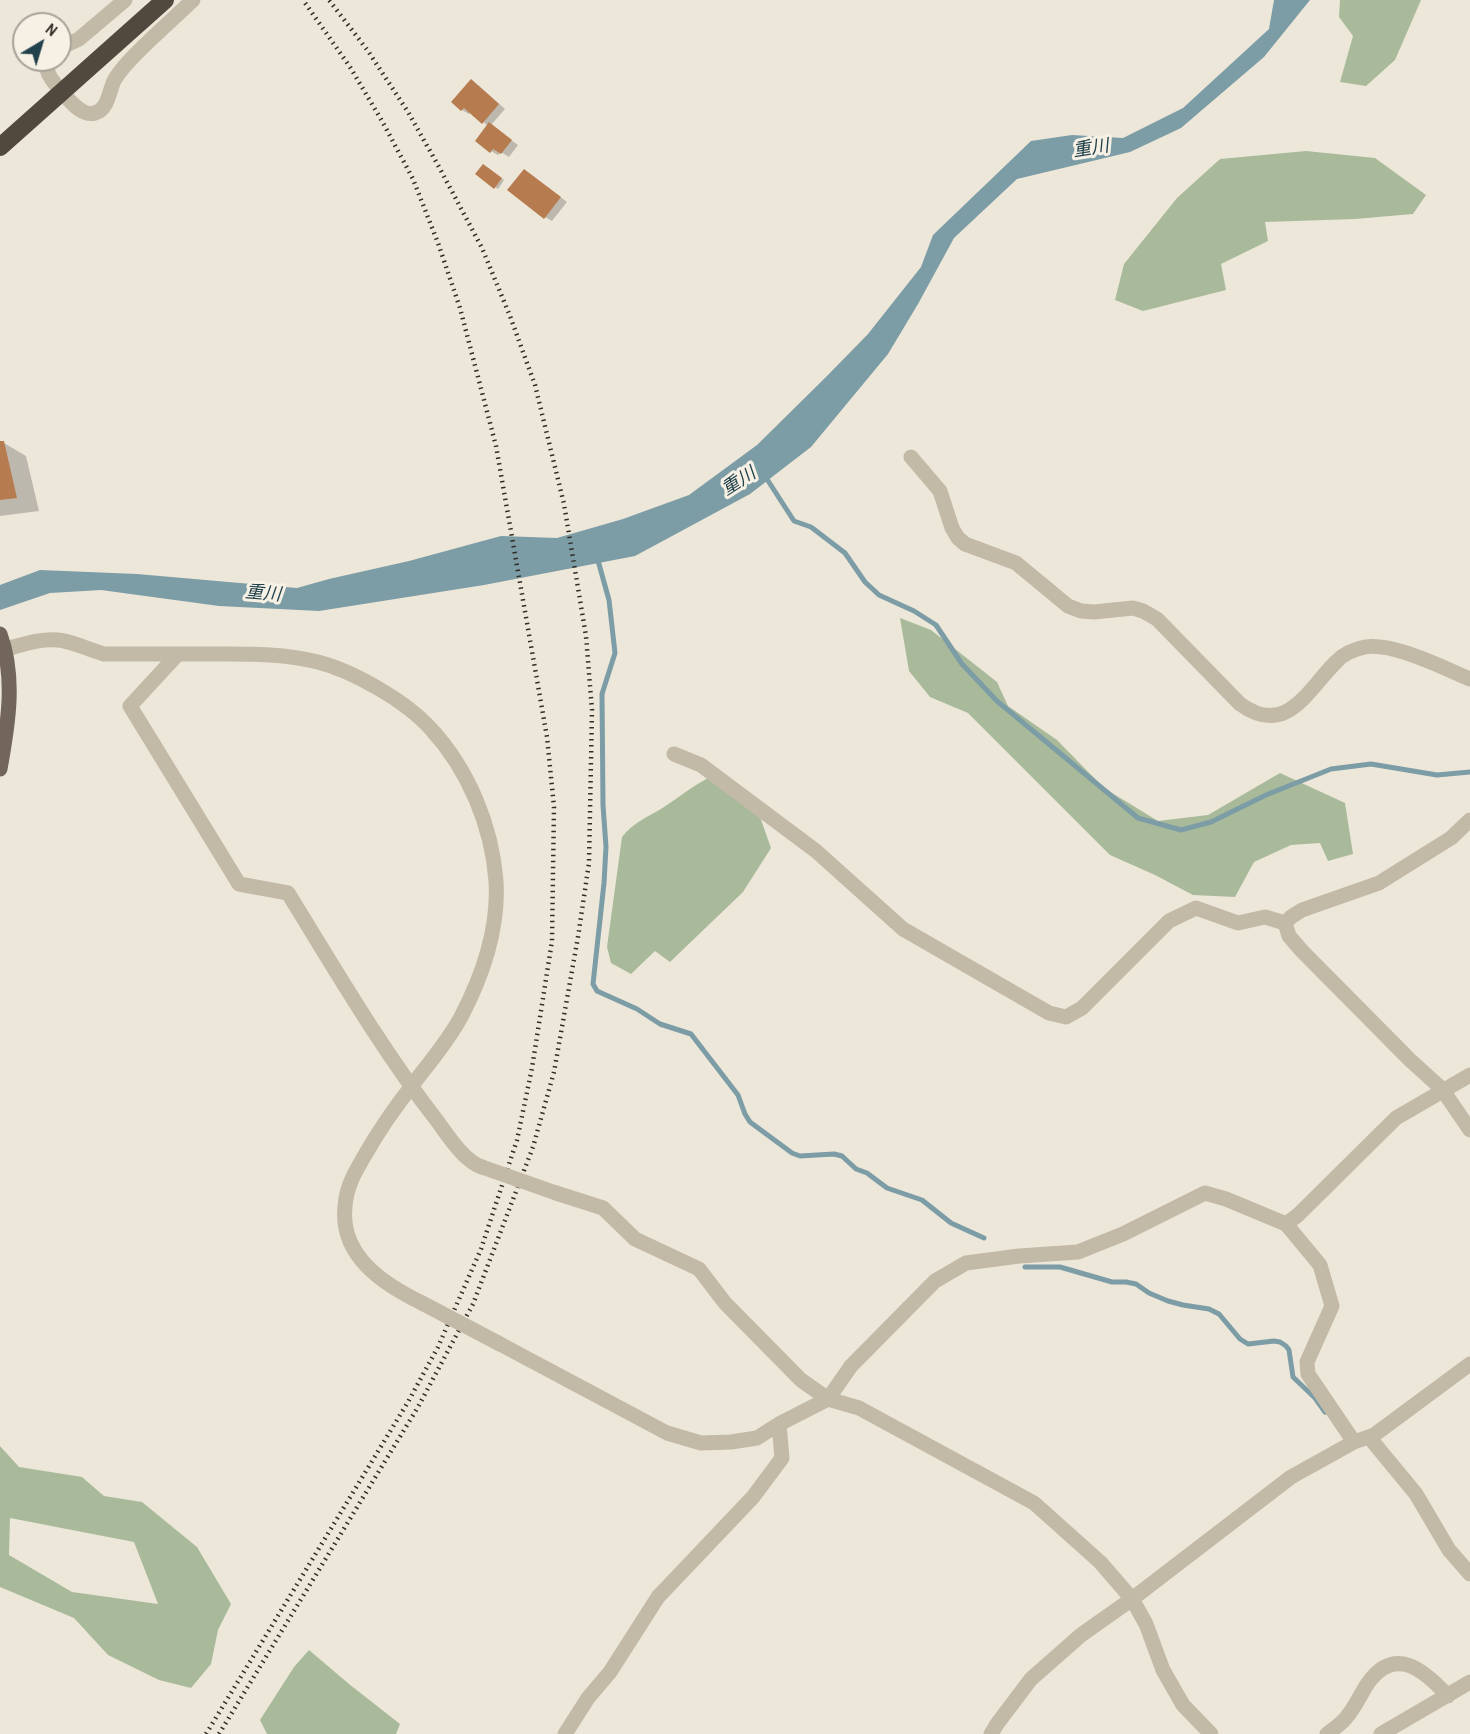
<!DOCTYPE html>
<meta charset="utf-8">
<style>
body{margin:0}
#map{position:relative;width:1470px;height:1734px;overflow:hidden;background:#ede7d9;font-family:"Archivo Narrow",sans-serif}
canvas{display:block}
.north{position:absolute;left:12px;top:12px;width:60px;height:60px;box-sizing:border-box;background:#f6f1e4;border:2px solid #a7a298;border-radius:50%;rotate:38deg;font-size:16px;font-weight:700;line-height:24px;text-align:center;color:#312c26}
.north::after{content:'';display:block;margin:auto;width:21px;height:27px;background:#21414d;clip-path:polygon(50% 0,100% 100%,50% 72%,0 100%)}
</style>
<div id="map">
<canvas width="1470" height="1734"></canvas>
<div class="north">N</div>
</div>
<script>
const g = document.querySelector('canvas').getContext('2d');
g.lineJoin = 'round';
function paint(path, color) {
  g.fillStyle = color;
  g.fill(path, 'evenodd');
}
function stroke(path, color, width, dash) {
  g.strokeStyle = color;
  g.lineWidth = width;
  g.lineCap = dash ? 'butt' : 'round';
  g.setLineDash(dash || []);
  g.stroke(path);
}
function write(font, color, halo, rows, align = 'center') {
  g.font = font + ' "Archivo Narrow","Noto Sans JP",sans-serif';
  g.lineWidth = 6;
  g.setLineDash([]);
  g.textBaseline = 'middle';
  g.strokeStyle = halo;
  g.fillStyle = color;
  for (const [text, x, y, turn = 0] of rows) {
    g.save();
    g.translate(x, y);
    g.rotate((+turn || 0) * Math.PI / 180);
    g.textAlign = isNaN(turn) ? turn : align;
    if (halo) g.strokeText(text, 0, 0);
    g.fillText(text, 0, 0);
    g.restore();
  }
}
const green = new Path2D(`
 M1340,0H1421L1395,60L1366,86L1340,82L1353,36L1339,17Z
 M1306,151L1375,158L1426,195L1413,214L1355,219L1265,222L1268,241L1221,264L1226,290L1143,311L1115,300L1124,264L1177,198L1220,159Z
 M900,618L931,630L997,682L1008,706L1057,740L1104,788L1158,821L1208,815L1280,773L1345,803L1353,854L1328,861L1320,843L1291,845L1254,862L1235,897L1193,895L1155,875L1110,855L968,713L930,697L909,671Z
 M708,778L760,817L771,848L743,892L670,962L655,951L631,974L611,963L607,947L622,837C635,821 647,818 664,807C679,797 693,786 708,778Z
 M0,1446L19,1467L82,1477L104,1496L142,1502L197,1547L231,1604L218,1630L211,1664L191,1688L159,1680L108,1655L74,1618L0,1587ZM10,1518L134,1542L158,1604L72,1592L9,1555Z
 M309,1650L349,1684L400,1724L396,1734H267L260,1720L294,1667Z`);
const water = new Path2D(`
 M1274,0H1310L1264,57L1181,128L1130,152L1017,179L954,238L918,304L888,354L811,447L750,494L635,556L484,585L319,611L219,606L101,590L50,593L0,610V585L40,570L137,574L297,588L329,579L409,561L501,536L557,538L623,519L689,495L757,445L827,376L868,334L921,267L933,235L1031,141L1072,135L1123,138L1183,108L1269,29Z`);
const shadow = new Path2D(`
 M478,85L505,109L491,125L518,145L509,157L501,152L498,155L491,151L488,126L471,112L469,114L462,110L453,102Z
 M487,167L504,180L498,189L495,187Z
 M531,175L567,202L552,221L545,217Z
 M0,443H4L26,456L39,511L0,516Z`);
const stream = new Path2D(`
 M765,476L794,521L811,527L845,553L865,582L879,595L914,611L936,625L962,664L997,701L1138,818L1181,830L1211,822L1266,795L1331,769L1371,764L1437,775L1470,772
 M597,557L609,600L615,653L602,694L603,805L606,847L604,883L593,984L597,991L637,1009L660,1024L691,1034L738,1095L745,1114L750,1122L792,1153L800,1156L834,1154L842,1156L856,1169L867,1173L887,1188L922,1200L951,1223L984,1238
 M1025,1267H1060L1112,1282H1126L1136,1284L1149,1293L1168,1301L1183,1305L1209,1309L1219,1314L1240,1339L1248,1344L1274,1341L1280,1342L1286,1346L1289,1350L1293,1377L1315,1398L1325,1412`);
const building = new Path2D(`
 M471,79L499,104L482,124L464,108L461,111L451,102Z
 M489,122L512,140L501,154L493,149L490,153L475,141Z
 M483,164L502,178L494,189L475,174Z
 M524,169L561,197L544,219L507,190Z
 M0,441H4L17,498L0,500Z`);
const minor = new Path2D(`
 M60,48L79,39L125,0
 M47,60C44,72 54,83 62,92C69,100 82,117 95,113C109,109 109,89 115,79C124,64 137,53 149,41C164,27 178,14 193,0
 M911,457L940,491L952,528L958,538L965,544L1016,563L1068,606L1081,611L1094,612L1133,608L1143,611L1157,619L1240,704C1287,738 1308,689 1336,662C1343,654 1355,649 1365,647C1393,642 1443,668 1470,679
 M6,649C22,645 41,638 58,640C71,641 90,650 104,654C140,654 176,654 211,654C247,654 283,653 318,662C353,671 406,701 431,729C468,769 492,826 496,881C499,929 483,975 461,1017C448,1041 430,1062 414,1083C396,1106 379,1130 365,1155C355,1172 346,1187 345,1207C340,1256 383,1284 422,1303
 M178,654L130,706L239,884L288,893C336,971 382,1050 438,1122C448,1136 465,1162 482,1167
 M674,754L701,765L816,851L903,929L1049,1013L1066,1017L1082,1008L1169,921L1196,908L1238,923L1265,917L1285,923
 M1470,820L1451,838L1379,883L1302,910L1291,917L1285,923L1289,936L1302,951L1410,1060L1442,1089L1470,1130
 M556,1193L603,1208L635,1239L699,1269L725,1303L801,1380L828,1399L859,1408L1034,1503L1100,1562L1132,1599L1146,1624L1163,1670L1183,1705L1211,1734
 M1286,1224L1320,1265L1332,1306L1307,1362L1308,1374L1354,1442
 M500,1344L667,1433L701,1443L731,1442L757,1438L779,1424L828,1399L851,1366L935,1281L966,1263L1019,1256L1078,1252L1123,1234L1205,1193L1226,1199L1286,1224L1298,1215L1396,1118L1470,1075
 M1369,1437L1416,1494L1449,1550L1470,1574
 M565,1734L588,1698L610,1672L658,1597L753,1497L782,1458L779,1424
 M991,1734L997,1724L1031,1679L1081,1635L1132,1599L1291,1477L1354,1442L1374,1435L1470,1364
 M1327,1734C1333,1729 1340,1725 1345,1719C1355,1708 1360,1695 1368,1683C1395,1645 1424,1670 1448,1696
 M1381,1734L1470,1682`);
const major = new Path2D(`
 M0,634C16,677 8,725 0,769`);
const highway = new Path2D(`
 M0,147L165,0`);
const rail = new Path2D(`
 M206,1734L408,1402L438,1347L481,1249L517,1140L532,1068L552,941L554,807L547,737L496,446L460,308L438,243L413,179L382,121L350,67L303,0
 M219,1734L418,1407L473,1304L533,1147L554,1072L578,937L589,863L592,710L586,636L564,504L535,385L510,316L482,248L439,167L408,112L368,51L329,0`);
const minorBridge = new Path2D(`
 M482,1167L556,1193
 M422,1303L500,1344`);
const waterNames = [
 ["重川",1091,149,-9],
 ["重川",739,482,-33],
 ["重川",263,594,5]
];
paint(green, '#a9ba9b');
paint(water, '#7c9ca6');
paint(shadow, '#0003');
stroke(stream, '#7c9ca6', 5);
paint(building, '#b67b4e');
stroke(minor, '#c3b9a7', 15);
stroke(major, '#716659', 15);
stroke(highway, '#51483e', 18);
stroke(rail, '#312c26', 4.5, [1.5, 4.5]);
stroke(minorBridge, '#c3b9a7', 15);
write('italic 18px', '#21414d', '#f6f1e4', waterNames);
</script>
